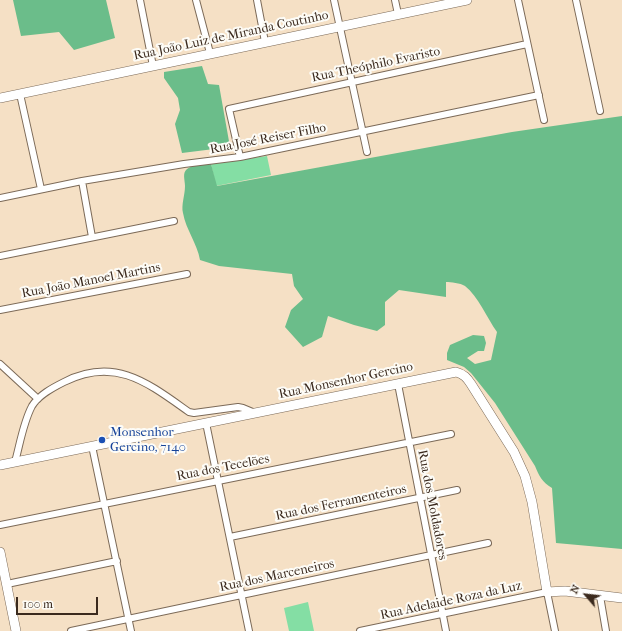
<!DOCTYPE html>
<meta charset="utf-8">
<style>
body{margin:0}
#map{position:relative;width:622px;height:631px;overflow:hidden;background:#f5e0c5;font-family:"IM FELL French Canon",serif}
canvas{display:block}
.north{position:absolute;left:566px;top:575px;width:40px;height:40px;-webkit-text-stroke:3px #fdfcf7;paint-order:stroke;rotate:298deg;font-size:11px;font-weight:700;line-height:16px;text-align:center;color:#3b2a1e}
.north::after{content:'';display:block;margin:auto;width:14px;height:18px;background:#3b2a1e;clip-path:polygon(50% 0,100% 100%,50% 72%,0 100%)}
.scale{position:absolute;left:16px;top:597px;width:82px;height:18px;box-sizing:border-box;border:2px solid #3b2a1e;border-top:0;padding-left:5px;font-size:12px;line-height:14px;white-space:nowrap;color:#3b2a1e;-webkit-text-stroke:3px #fdfcf7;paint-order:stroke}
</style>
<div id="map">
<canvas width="622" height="631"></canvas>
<div class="north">N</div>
<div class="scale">100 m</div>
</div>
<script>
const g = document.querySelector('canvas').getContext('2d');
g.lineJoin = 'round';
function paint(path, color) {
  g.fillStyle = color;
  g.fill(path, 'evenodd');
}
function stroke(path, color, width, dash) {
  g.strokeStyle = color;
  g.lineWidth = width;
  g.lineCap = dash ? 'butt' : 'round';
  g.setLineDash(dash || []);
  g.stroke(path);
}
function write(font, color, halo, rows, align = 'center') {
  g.font = font + ' "IM FELL French Canon",serif';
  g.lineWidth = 4;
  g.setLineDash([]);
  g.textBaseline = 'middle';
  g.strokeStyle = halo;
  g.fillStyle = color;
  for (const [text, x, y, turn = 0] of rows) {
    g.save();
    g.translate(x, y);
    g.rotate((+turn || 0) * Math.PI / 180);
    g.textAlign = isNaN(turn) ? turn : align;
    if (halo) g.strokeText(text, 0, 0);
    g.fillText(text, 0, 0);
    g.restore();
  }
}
const green = new Path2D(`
 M267,156L271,175L216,186L211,164Z
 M308,602L314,631H289L284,608Z`);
const forest = new Path2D(`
 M13,0H106L115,38L74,50L59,32L21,36Z
 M202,66L208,84L219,85L230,147L182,153L175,124L180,110L178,98L164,78V72Z
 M622,116V549L556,543L552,488C542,482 539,476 535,466L495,403L471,373L464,367L447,360V353L450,345L473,335L484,336L486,343L484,351H478L467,358L475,364L491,360L497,332C487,318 478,296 465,286C460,283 451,282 446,282V297L399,290L385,302V325L377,331L354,325L328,316L322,337L303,347L285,327L291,310L303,299L294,286L292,274L219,266L200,260C197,243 186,230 183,213C181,205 185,195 185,186C185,180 182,173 187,169C193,164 204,165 211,164L217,186L512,132Z`);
const street = new Path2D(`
 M140,0L153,66
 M196,0L210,53
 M257,0L265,42
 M334,0L367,152
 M395,0L398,14
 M518,0L544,120
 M576,0L600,111
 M20,94L41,189
 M240,157L229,109L527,44
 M82,181L92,237
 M0,198L82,181L184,164L240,157L539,95
 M0,256L174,221
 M0,310L187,274
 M0,364L38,399
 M398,384L446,631
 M206,423L249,631
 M92,446L131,631
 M15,462C20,444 23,423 32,406C39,395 52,388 64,382C115,356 148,383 189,412L194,413L238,407L243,408L255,413
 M0,525L451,434
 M230,537L457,490
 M7,584L117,561
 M600,596L606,631
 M71,631L488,543
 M360,631L547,592L555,631`);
const secondary = new Path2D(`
 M0,98L467,0
 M0,465L456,372C464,374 467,378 471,384L514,452L525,476L532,502L547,592L565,591L622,598
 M0,552L16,631`);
const markers = [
 [102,440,4,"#1a4fb4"]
];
const streetNames = [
 ["Rua João Luiz de Miranda Coutinho",231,36,-12],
 ["Rua Theóphilo Evaristo",376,65,-12],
 ["Rua José Reiser Filho",268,139,-11],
 ["Rua João Manoel Martins",91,281,-11],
 ["Rua Monsenhor Gercino",346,381,-12],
 ["Rua dos Tecelões",223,468,-11],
 ["Rua dos Ferramenteiros",341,503,-12],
 ["Rua dos Moldadores",432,505,79],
 ["Rua dos Marceneiros",277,576,-12],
 ["Rua Adelaide Roza da Luz",451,601,-12]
];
const transitNames = [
 ["Monsenhor",110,433],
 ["Gercino, 7140",110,448]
];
paint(green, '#84dea4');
paint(forest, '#6bbd8a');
stroke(street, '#7c6a58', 8);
stroke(secondary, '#7c6a58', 10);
stroke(street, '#fff', 6);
stroke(secondary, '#fff', 9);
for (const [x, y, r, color] of markers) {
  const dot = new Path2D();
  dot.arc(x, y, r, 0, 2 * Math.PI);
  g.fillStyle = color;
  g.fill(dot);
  stroke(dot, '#fdfcf7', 1.5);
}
write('13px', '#3b2a1e', '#fdfcf7', streetNames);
write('13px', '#164399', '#fdfcf7', transitNames, 'left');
</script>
